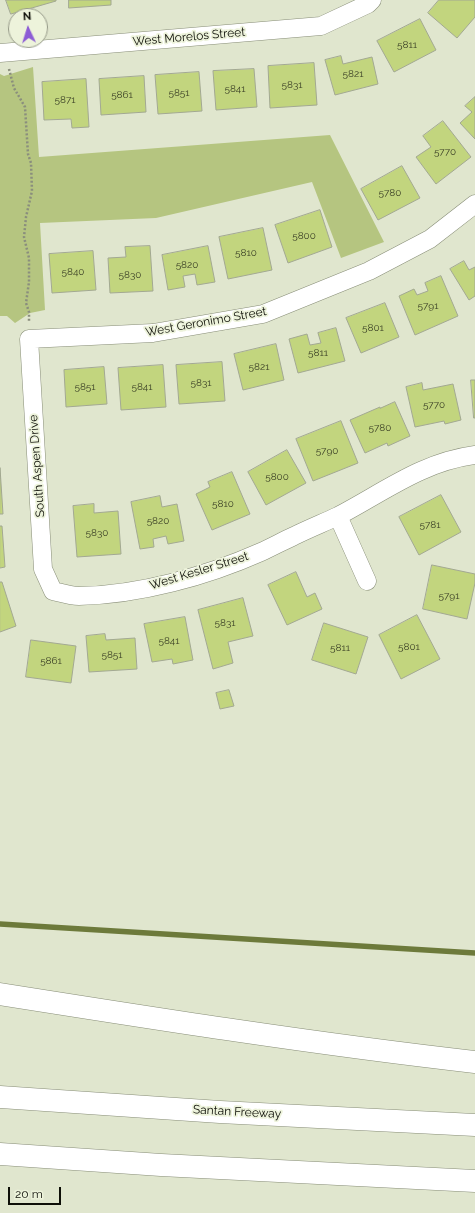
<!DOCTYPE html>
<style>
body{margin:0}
#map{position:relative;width:475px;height:1213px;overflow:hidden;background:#e0e6ce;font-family:Raleway,sans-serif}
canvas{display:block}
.north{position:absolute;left:8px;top:8px;width:40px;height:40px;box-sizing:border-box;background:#edf3db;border:1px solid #949887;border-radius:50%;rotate:356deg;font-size:11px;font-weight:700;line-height:16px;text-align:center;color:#0e0f08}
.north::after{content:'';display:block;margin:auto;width:14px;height:18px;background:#8c5cd5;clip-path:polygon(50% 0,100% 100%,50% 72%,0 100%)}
.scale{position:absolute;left:8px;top:1187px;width:53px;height:18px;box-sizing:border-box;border:2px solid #0e0f08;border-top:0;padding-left:5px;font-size:12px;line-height:14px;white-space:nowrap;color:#0e0f08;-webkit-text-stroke:3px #edf3db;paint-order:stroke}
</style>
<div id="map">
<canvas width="475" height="1213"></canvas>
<div class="north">N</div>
<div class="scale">20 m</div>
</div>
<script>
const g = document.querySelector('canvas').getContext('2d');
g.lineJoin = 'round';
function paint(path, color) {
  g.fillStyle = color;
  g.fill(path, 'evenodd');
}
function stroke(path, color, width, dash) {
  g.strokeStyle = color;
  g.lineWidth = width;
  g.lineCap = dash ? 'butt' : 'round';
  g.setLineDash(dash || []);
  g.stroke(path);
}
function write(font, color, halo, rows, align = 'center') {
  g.font = font + ' Raleway,sans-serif';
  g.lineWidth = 3.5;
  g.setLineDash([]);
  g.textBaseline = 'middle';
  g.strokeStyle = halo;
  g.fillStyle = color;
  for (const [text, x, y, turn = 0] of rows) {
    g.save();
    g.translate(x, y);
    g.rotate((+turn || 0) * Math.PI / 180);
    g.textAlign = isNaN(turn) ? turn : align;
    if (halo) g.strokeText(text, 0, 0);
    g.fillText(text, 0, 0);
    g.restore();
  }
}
const green = new Path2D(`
 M33,67L39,157L330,135L384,242L341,258L312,182L156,218L40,223L45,310L30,313L15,323L7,316H0V74L4,76Z`);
const stream = new Path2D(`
 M0,924L475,953`);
const building = new Path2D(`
 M6,0H56V1L11,14Z
 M69,0H111V5L69,8Z
 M439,0H475V17L457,38L428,13Z
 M420,19L436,50L394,72L377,41Z
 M341,56L343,64L372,57L378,84L335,95L325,60Z
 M314,63L317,105L270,108L268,66Z
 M254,69L257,107L216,110L213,71Z
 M199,72L202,111L158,114L155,75Z
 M144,76L146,112L101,115L99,79Z
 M86,79L89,127L72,128L71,119L44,120L42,82Z
 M475,97V139L460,123L472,112L465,106Z
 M443,121L471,157L436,184L416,157L431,147L423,136Z
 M402,166L420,198L378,220L361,189Z
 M320,210L332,247L288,263L275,225Z
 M263,228L272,270L228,279L219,237Z
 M150,246L153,291L110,293L108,258L126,257L125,247Z
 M208,246L215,282L197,285L195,274L183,276L185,287L168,290L162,255Z
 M93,251L96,290L52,293L49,254Z
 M464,261L469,270L475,267V296L469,300L450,269Z
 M441,276L458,316L415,335L399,296L414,289L417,295L428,291L425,283Z
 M385,303L399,337L361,353L346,318Z
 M336,328L345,361L298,373L289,339L307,334L310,345L321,343L318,333Z
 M276,344L284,380L243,390L234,354Z
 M222,362L225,401L179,404L176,365Z
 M163,365L166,407L121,410L118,368Z
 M104,367L107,404L66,407L64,370Z
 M471,380H475V418H474Z
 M422,383L423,390L453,384L461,420L445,424L444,421L415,427L406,387Z
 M395,402L410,436L388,446L387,443L365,453L350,420L380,407V408Z
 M341,421L358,463L313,481L296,439Z
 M287,450L306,483L266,505L248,472Z
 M0,468L3,514H0Z
 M232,472L250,514L212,530L196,494L210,487L208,482Z
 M441,495L461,532L419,555L399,517Z
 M160,496L162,507L177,504L184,541L168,544L166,536L153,539L154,547L140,549L131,502Z
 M94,504V513L118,511L121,554L77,557L73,506Z
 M0,526H2L5,567L0,568Z
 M432,565L475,574V583L467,619L423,609Z
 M296,572L307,597L315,593L322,609L287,625L268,585Z
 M0,582H2L16,626L0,632Z
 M243,598L253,636L228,642L233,663L213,669L198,610Z
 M417,615L440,659L401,679L379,635Z
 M185,617L193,660L173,664L172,659L152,662L144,624Z
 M324,623L368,637L356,674L312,660Z
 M105,634L106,640L135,638L137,669L89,672L86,636Z
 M31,640L76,646L71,683L26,677Z
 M229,690L234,706L220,709L216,693Z`);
const path = new Path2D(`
 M9,69L14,88L25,107L28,154L31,163L32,191L26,217L24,237L29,258V282L26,303L29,312V321`);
const minor = new Path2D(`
 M0,53L321,26L368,4L372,0
 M475,204L430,239L369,271L263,314L153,333L29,339L43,569L53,591C61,593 71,596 79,596C139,595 207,576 261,552C272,547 283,541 294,536C308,529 323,523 338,516C384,492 422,462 475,455
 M338,516L367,581`);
const highway = new Path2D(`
 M0,994C158,1019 316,1044 475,1062
 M0,1097L220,1112L475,1125
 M0,1154L161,1165L475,1181`);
const numberNames = [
 ["5811",407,45],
 ["5821",353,74],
 ["5831",292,85],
 ["5841",235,89],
 ["5851",179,93],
 ["5861",122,95],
 ["5871",65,100],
 ["5770",445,152],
 ["5780",390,193],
 ["5800",304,236],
 ["5810",246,253],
 ["5820",187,265],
 ["5840",73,272],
 ["5830",130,275],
 ["5791",428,306],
 ["5801",373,328],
 ["5811",318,353],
 ["5821",259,367],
 ["5831",201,383],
 ["5851",85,387],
 ["5841",142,387],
 ["5770",434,405],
 ["5780",380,428],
 ["5790",327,451],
 ["5800",277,477],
 ["5810",223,504],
 ["5820",158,521],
 ["5781",430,525],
 ["5830",97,533],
 ["5791",449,596],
 ["5831",225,623],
 ["5841",169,641],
 ["5801",409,647],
 ["5811",340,648],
 ["5851",112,655],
 ["5861",51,661]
];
const streetNames = [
 ["West Morelos Street",189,37,-5],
 ["West Geronimo Street",206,322,-10],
 ["South Aspen Drive",37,466,-94],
 ["West Kesler Street",199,571,-17],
 ["Santan Freeway",237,1112,3]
];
paint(green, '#b5c580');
stroke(stream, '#6d7a3b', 5.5);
paint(building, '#c2d57e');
stroke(building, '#a2a892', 1);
stroke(minor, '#878d77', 19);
stroke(highway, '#878d77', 23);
stroke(path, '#8a8e7d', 2.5, [2, 2]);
stroke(minor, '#fff', 18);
stroke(highway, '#fff', 22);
write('10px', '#3b4026', null, numberNames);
write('12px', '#0e0f08', '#edf3db', streetNames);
</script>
